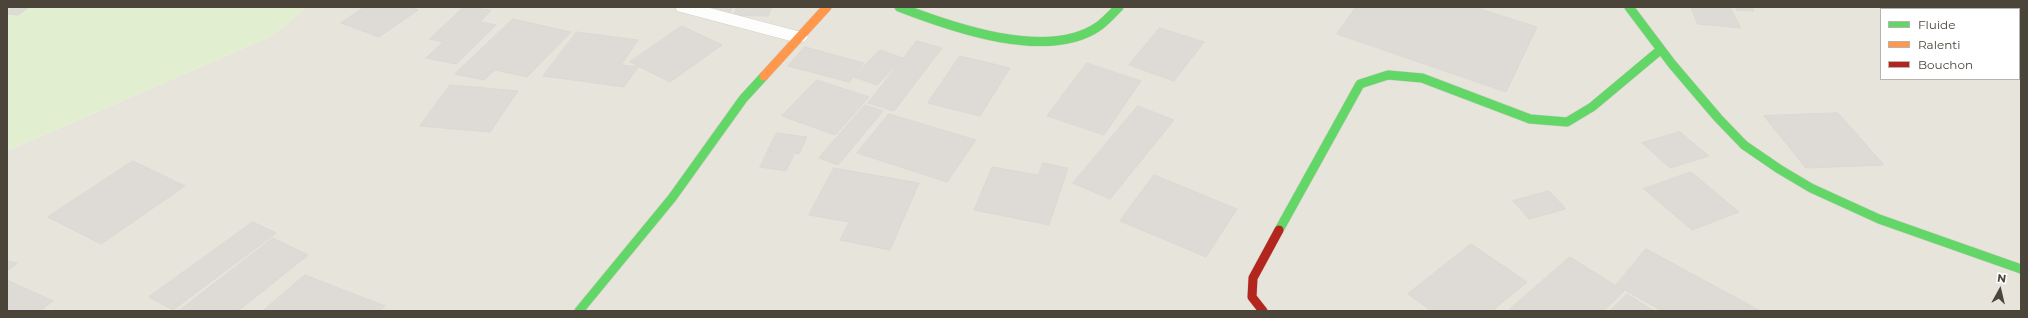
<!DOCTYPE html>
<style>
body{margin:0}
#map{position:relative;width:2028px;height:318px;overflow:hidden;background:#f4f2ee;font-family:Montserrat,sans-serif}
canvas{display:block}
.frame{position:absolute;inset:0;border:8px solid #4b4439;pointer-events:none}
.legend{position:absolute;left:1880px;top:8px;width:140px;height:72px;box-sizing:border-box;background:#fff;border:1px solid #b7b4b0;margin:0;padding:5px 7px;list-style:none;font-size:12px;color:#4b4439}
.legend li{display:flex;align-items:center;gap:8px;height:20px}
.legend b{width:20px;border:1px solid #b7b4b0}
.north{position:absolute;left:1980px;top:270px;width:40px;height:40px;-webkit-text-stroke:3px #fff;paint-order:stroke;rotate:8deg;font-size:11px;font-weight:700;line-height:16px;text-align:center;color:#4b4439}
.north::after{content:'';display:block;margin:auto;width:14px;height:18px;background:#4b4439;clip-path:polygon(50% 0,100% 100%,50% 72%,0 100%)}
</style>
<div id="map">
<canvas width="2028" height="318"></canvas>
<div class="frame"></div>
<ul class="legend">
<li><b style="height:5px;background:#63d668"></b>Fluide</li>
<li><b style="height:5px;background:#ff974d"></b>Ralenti</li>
<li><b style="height:5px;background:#b3261e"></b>Bouchon</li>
</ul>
<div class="north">N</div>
</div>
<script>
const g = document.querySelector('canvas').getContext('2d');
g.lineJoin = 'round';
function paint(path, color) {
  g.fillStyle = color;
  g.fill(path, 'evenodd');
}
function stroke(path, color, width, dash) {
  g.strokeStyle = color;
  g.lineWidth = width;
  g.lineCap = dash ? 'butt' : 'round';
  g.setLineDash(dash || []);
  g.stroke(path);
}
const residential = new Path2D(`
 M306,7H2021V311H7V151L274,35ZM1881,9H2019V79H1881Z`);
const green = new Path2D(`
 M7,7H306L274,35L7,151Z`);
const building = new Path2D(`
 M13,7H29L18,15L7,14V11Z
 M365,7H411L418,10L379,37L341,23Z
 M464,7L491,10L480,22L496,25L456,64L426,58L443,42L430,39Z
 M681,7H733L728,15Z
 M737,7H772L768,16L734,15Z
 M1356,7H1474L1537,27L1506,92L1337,34Z
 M1691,7H1730L1741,28L1698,24Z
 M1736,7H1752L1754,11L1737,10Z
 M513,19L571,32L527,77L495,70L484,80L455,74Z
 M682,26L722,45L670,82L630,62Z
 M1160,28L1204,42L1174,81L1129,65Z
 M577,32L638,40L621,65L638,67L624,87L543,76Z
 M917,41L942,48L894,111L868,103Z
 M805,47L864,63L849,82L788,66Z
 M880,50L903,58L877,85L854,77Z
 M960,56L1010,68L980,116L928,103Z
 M1087,63L1141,81L1104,135L1047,116Z
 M817,80L869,97L835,135L782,116Z
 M450,85L518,91L490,132L420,126Z
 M865,105L883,111L838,165L819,158Z
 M1138,106L1174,120L1110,199L1073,183Z
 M1838,113L1884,165L1806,168L1764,116Z
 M889,114L976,140L947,182L857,153Z
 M1680,132L1709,156L1670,168L1642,143Z
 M777,133L807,137L799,154L768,150Z
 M768,151L794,155L786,171L760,167Z
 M133,161L185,186L101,244L48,217Z
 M1043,163L1068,168L1049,225L974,210L992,167L1038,175Z
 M834,168L919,183L890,250L840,240L849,222L809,215Z
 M1691,172L1739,212L1692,230L1644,189Z
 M1154,175L1237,209L1206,257L1120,221Z
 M1549,191L1566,209L1529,219L1513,201Z
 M253,222L276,233L173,310L149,297Z
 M273,238L308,255L238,311H179Z
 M1471,244L1527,282L1492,311H1432L1408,294Z
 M1646,249L1759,310L1662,311L1616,285Z
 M1570,257L1624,291L1604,311H1512L1510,309Z
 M7,261L17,263L7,271Z
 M305,275L385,306L379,311H263Z
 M7,280L53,301L40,311H7Z
 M1627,294L1654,311H1610Z`);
const street = new Path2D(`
 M675,7H706L805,33L808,37L805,41L798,43L677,11Z`);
const fast = new Path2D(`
 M899,7C951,27 1048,62 1099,26C1106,21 1113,13 1119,7
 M1629,7L1672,64L1718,118L1744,145L1779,169L1811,188L1879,219L2021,269
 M1279,230L1360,84L1388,75L1422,78L1530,119L1567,122L1592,107L1659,51
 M579,311L672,198L743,99L764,76`);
const slow = new Path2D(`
 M764,76L827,7`);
const jam = new Path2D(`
 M1263,311L1252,297L1253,278L1279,230`);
paint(residential, '#e7e4dc');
paint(green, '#e1eecf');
paint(building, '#dedbd6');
stroke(building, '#dcd9d4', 1);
stroke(street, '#d2d0cb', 1);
stroke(fast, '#d3cfc5', 10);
stroke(slow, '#d3cfc5', 10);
stroke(jam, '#d3cfc5', 10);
paint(street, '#fdfdfc');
stroke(fast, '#63d668', 9);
stroke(slow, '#ff974d', 9);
stroke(jam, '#b3261e', 9);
</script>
